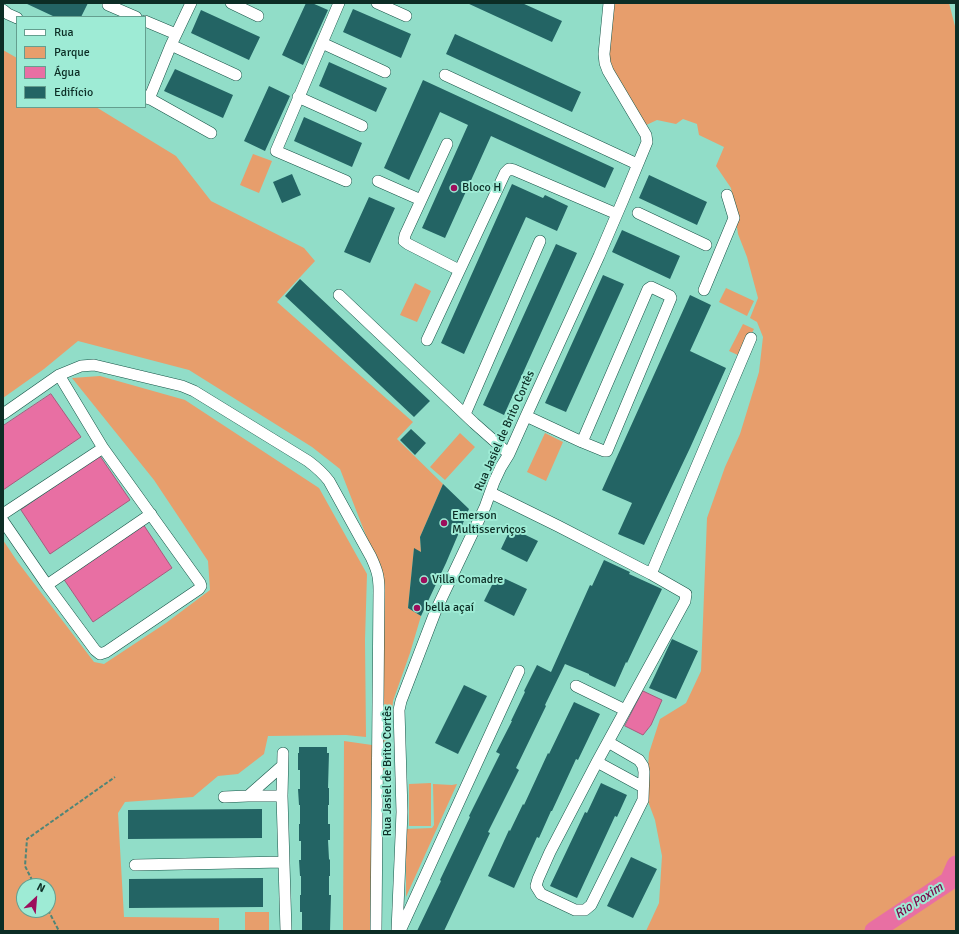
<!DOCTYPE html>
<meta charset="utf-8">
<style>
body{margin:0}
#map{position:relative;width:959px;height:934px;overflow:hidden;background:#91ddc8;font-family:Signika,sans-serif}
canvas{display:block}
.frame{position:absolute;inset:0;border:4px solid #0c2d25;pointer-events:none}
.legend{position:absolute;left:16px;top:16px;width:130px;height:92px;box-sizing:border-box;background:#9eebd5;border:1px solid #649f8f;margin:0;padding:5px 7px;list-style:none;font-size:12px;color:#0c2d25}
.legend li{display:flex;align-items:center;gap:8px;height:20px}
.legend b{width:20px;border:1px solid #649f8f}
.north{position:absolute;left:16px;top:878px;width:40px;height:40px;box-sizing:border-box;background:#9eebd5;border:1px solid #649f8f;border-radius:50%;rotate:26deg;font-size:11px;font-weight:700;line-height:16px;text-align:center;color:#0c2d25}
.north::after{content:'';display:block;margin:auto;width:14px;height:18px;background:#9c0e5c;clip-path:polygon(50% 0,100% 100%,50% 72%,0 100%)}
</style>
<div id="map">
<canvas width="959" height="934"></canvas>
<div class="frame"></div>
<ul class="legend">
<li><b style="height:5px;background:#fff"></b>Rua</li>
<li><b style="height:11px;background:#e79e6c"></b>Parque</li>
<li><b style="height:11px;background:#e86fa3"></b>Água</li>
<li><b style="height:11px;background:#236464"></b>Edifício</li>
</ul>
<div class="north">N</div>
</div>
<script>
const g = document.querySelector('canvas').getContext('2d');
g.lineJoin = 'round';
function paint(path, color) {
  g.fillStyle = color;
  g.fill(path, 'evenodd');
}
function stroke(path, color, width, dash) {
  g.strokeStyle = color;
  g.lineWidth = width;
  g.lineCap = dash ? 'butt' : 'round';
  g.setLineDash(dash || []);
  g.stroke(path);
}
function write(font, color, halo, rows, align = 'center') {
  g.font = font + ' Signika,sans-serif';
  g.lineWidth = 4;
  g.setLineDash([]);
  g.textBaseline = 'middle';
  g.strokeStyle = halo;
  g.fillStyle = color;
  for (const [text, x, y, turn = 0] of rows) {
    g.save();
    g.translate(x, y);
    g.rotate((+turn || 0) * Math.PI / 180);
    g.textAlign = isNaN(turn) ? turn : align;
    if (halo) g.strokeText(text, 0, 0);
    g.fillText(text, 0, 0);
    g.restore();
  }
}
const green = new Path2D(`
 M612,3H949L956,30V931H646L659,903L662,856L655,820L646,796L649,753L660,719L686,703L701,671L707,518L725,467L740,434L759,372L763,337L757,322L750,318L758,298L747,257L738,234L731,188L716,166L724,147L699,135L697,124L683,119L676,124L657,120L642,127L608,71Z
 M3,50L17,58V107H96L176,156L211,201L304,248L315,261L277,302L413,422L397,439L443,484L420,537L421,552L414,549L408,608L421,616L410,653L393,701L389,741L384,779L382,733L383,579L340,469L312,447L189,370L78,341L44,369L3,398Z
 M253,154L272,161L259,193L240,185Z
 M415,283L431,291L417,322L400,315Z
 M726,288L754,301L747,316L719,302Z
 M743,324L754,329L740,356L729,351Z
 M100,376L185,400L319,488L367,574L365,640L366,737L346,735L268,736L264,754L238,774L218,776L193,797L125,802L118,813L124,917L219,918V931H3V540L17,561L94,662L104,664L166,623L210,590L208,561L154,480L72,378ZM24,886H48V910H24Z
 M460,433L475,447L445,480L430,467Z
 M545,433L563,442L546,481L527,472Z
 M344,741L372,745V931H343Z
 M431,783V826H409V784Z
 M433,784L452,785L457,784L406,897V829L432,828L434,825Z
 M245,912H269V931H245Z`);
const water = new Path2D(`
 M51,394L81,437L3,490V426Z
 M100,456L130,500L50,554L21,510Z
 M143,524L172,568L93,622L63,578Z
 M643,691L662,700L651,725L643,735L625,726Z`);
const river = new Path2D(`
 M874,931L949,881L956,865`);
const building = new Path2D(`
 M25,3H88L81,17H55Z
 M306,3H312L328,10L303,65L282,55Z
 M467,3H522L562,21L552,42Z
 M353,9L411,34L401,58L343,32Z
 M201,10L260,37L249,60L191,33Z
 M455,34L581,92L572,112L446,54Z
 M329,62L387,88L376,112L319,86Z
 M175,69L233,95L223,118L164,91Z
 M423,80L614,168L605,188L491,136L445,238L422,228L468,125L440,112L409,180L384,168Z
 M269,86L290,96L265,151L244,141Z
 M304,117L362,143L352,167L294,141Z
 M292,174L301,195L282,203L273,182Z
 M649,175L707,202L697,225L639,198Z
 M512,184L543,198L545,195L568,206L557,231L526,217L464,354L441,343Z
 M369,197L395,208L370,263L344,252Z
 M622,230L680,256L670,279L612,252Z
 M556,244L577,253L504,415L483,405Z
 M603,275L624,284L566,412L545,403Z
 M300,279L430,401L414,417L285,296Z
 M690,295L711,305L690,351L726,368L690,448L644,545L618,534L632,503L602,490Z
 M411,429L426,443L415,455L400,440Z
 M443,484L469,509L446,563L421,616L408,608L414,548L421,552L420,537Z
 M511,528L538,541L527,562L501,549Z
 M604,560L630,572L629,574L662,589L627,663L626,662L615,687L589,675V674L565,664L545,705L546,706L516,768L519,770L488,832L490,833L444,931H417L441,881L440,880L470,817L469,816L500,754L496,752L512,721H511L525,692L524,691L537,665L551,672L590,585L592,586Z
 M497,575L527,589L514,616L484,601Z
 M672,639L698,651L676,699L649,688Z
 M464,685L487,696L458,754L435,743Z
 M574,702L600,714L578,760L576,759L552,811H551L539,838L537,837L514,888L488,876L509,830L510,831L523,804L524,805L548,753L549,754Z
 M299,747H327V753H329L328,788H329V805H328V824H330V840H328L329,859L330,860V876H329V895H331L330,931H302V912H300V895H301V876H300L299,860H301V841H299V824H300V805H299L298,789H300V770H298V753H299Z
 M601,783L627,795L617,817L615,816L577,898L550,886L585,812L587,813Z
 M262,809V838L128,839V810Z
 M631,857L657,869L633,918L607,906Z
 M263,878V907L129,908V879Z`);
const path = new Path2D(`
 M35,886L25,866L27,839L115,777
 M48,910L59,931`);
const minor = new Path2D(`
 M231,3L258,16
 M339,3L276,151L346,181
 M377,3L406,16
 M108,5L136,17
 M3,10L8,14L17,18
 M145,21L176,34
 M322,43L385,72
 M171,45L236,75
 M445,75L637,164
 M145,96L211,133
 M298,97L362,126
 M149,99L171,45L191,3
 M447,144L405,235L404,241L408,244L459,270
 M378,181L421,200
 M638,213L706,245
 M704,290L734,218L727,195
 M339,295L474,423L509,454
 M427,340L505,173L509,169L514,170L617,214
 M3,414L59,375L81,366L94,365L182,386L194,391L308,461C316,467 323,473 329,481L371,557C377,570 379,576 379,590L376,931
 M465,414L540,241
 M526,416L582,442L604,451H607L671,298L670,296L651,287L648,289L582,442
 M491,493L558,526L651,574L686,594L685,601L597,762L550,852L538,879L536,886L541,894L575,910H585L591,905L643,800L644,772L643,766L639,760L608,742
 M3,514L103,448
 M3,521L47,585L95,650L100,654L106,652L199,589L201,586L200,583L103,448L59,375
 M651,574L751,338
 M47,585L151,514
 M576,686L625,710
 M283,753L282,796L286,931
 M597,762L643,787
 M248,796L282,766
 M224,797L248,796H282
 M135,865L283,862
 M397,931L402,812L399,710L401,701L436,610L485,507L494,482L501,467L509,454L526,416L599,256L623,200L647,142L646,135L608,71L605,63L604,54L609,3
 M400,931L519,671`);
const markers = [
 [454,188,4,"#9c0e5c"],
 [444,523,4,"#9c0e5c"],
 [424,580,4,"#9c0e5c"],
 [417,608,4,"#9c0e5c"]
];
const poiNames = [
 ["Bloco H",462,188],
 ["Emerson",452,516],
 ["Multisserviços",452,530],
 ["Villa Comadre",432,580],
 ["bella açaí",425,608]
];
const streetNames = [
 ["Rua Jasiel de Brito Cortês",505,431,-66],
 ["Rua Jasiel de Brito Cortês",388,771,-90]
];
const waterNames = [
 ["Rio Poxim",919,901,-33]
];
paint(green, '#e79e6c');
paint(water, '#e86fa3');
stroke(water, '#a65b7d', 1);
stroke(river, '#e86fa3', 19);
paint(building, '#236464');
stroke(minor, '#165346', 12);
stroke(path, '#4f8577', 2, [4, 2]);
stroke(minor, '#fff', 11);
for (const [x, y, r, color] of markers) {
  const dot = new Path2D();
  dot.arc(x, y, r, 0, 2 * Math.PI);
  g.fillStyle = color;
  g.fill(dot);
  stroke(dot, '#9eebd5', 1.5);
}
write('12px', '#0c2d25', '#9eebd5', poiNames, 'left');
write('12px', '#0c2d25', '#9eebd5', streetNames);
write('italic 13px', '#7b0848', '#9eebd5', waterNames);
</script>
